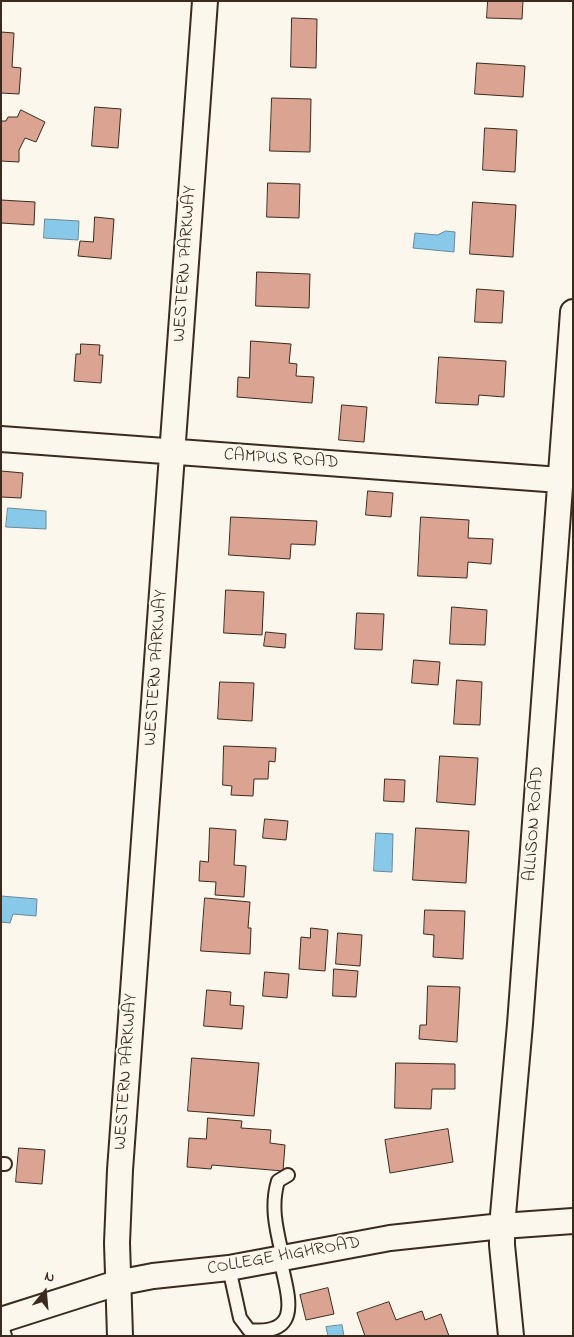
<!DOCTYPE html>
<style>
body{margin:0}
#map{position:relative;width:574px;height:1337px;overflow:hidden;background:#fbf7ec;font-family:"Indie Flower",sans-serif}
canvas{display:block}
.frame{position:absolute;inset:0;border:2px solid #3b2a1e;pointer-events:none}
.north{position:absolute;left:20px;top:1267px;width:50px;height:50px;-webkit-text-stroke:4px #fbf7ec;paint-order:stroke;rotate:17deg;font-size:14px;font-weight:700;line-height:20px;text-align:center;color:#3b2a1e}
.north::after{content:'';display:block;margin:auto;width:18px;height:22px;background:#3b2a1e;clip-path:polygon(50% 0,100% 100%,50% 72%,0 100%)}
</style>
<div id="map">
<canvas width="574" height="1337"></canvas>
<div class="frame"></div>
<div class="north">N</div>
</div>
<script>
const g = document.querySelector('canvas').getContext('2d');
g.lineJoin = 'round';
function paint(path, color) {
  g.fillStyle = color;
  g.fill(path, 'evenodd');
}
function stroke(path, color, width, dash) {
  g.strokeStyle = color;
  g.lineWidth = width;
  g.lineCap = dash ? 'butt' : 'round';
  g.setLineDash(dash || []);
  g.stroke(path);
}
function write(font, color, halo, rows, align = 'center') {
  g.font = font + ' "Indie Flower",sans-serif';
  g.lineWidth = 4;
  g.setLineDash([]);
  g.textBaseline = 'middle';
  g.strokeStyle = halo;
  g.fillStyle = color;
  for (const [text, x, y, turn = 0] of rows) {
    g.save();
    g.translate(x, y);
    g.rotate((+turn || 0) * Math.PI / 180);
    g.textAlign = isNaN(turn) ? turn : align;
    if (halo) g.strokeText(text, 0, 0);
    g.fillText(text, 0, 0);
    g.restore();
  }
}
const water = new Path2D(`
 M45,219L79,221L78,240L44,238Z
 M446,231L455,232L454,252L413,248L415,233L437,235Z
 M8,508L46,511V529L6,527Z
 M376,833L393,834L392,872L374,871Z
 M1,896L37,899L36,916L13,914L10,923L1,922Z
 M342,1325L344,1336H328L326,1327Z`);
const building = new Path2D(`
 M488,1H523L522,19L487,18Z
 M292,18L317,19L316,68L291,67Z
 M1,32L14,33L12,67L21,68L19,94L1,93Z
 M477,63L525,66L523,97L475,94Z
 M272,98L311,99L310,152L270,151Z
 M95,107L121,109L118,148L92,146Z
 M21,110L45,122L36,142L25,138L19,150V162L1,161V121H6L8,117H17Z
 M485,128L517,130L515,172L483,170Z
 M268,183L300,184L299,218L267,217Z
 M1,200L35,202L34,225L1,223Z
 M473,202L516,205L513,257L470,254Z
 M95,217L114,219L111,259L78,256L80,241L93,242Z
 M257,272L310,274L309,308L256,306Z
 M477,289L504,291L502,323L475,322Z
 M251,341L291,344L289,363L297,364L296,376L314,377L312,403L237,397L238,377L249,378Z
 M81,344L100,345L99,355H103L101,383L74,381L76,354H80Z
 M439,357L506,361L504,397L479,395L478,405L436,403Z
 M342,405L367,407L364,442L339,440Z
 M1,471L23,473L21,498L1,497Z
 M368,491L393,493L391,517L366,515Z
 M231,517L317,521L315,545L291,544L290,559L229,555Z
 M421,517L469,520L468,538L493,539L491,564L468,562L467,578L418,576Z
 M226,590L264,592L262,635L224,633Z
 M452,607L487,610L485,645L450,644Z
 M357,613L384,614L382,650L355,649Z
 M266,632L286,634L285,648L264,646Z
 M414,660L440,662L438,685L412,683Z
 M457,680L482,682L480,725L454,724Z
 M220,682L254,683L252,721L218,719Z
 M224,746L276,748L275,762L269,761L268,779H254L253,796L231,795L232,786L223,785Z
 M440,756L478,758L475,805L437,802Z
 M385,779L405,780L404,802L384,801Z
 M265,819L288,821L286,840L263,838Z
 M210,828L236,830L234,865L246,866L244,897L215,895L216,882L199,881L200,861L208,862Z
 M416,828L469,831L466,883L413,880Z
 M205,898L250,902L248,928H251L250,954L201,951Z
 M425,910L465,911L463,959L433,957L434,935L424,934Z
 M311,928L328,930L325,971L299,969L301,937L310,938Z
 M338,933L362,935L360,966L336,964Z
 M334,969L358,971L356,997L333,996Z
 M265,972L289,974L287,998L263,996Z
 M428,986L460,987L457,1042L419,1039L420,1025H426Z
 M207,990L231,992L230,1005L244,1006L242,1029L204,1026Z
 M192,1058L259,1063L254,1116L188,1111Z
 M396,1063L455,1064V1089H432L431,1109L395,1108Z
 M208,1118L242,1121L241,1128L271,1130L270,1143L285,1145L283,1171L212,1165L211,1169L187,1167L189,1138L206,1139Z
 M448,1129L453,1162L390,1173L385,1140Z
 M19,1148L45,1150L42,1184L16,1182Z
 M328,1288L334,1314L306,1320L300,1295Z
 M389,1302L396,1320L422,1311L425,1320L441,1314L449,1336H365L357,1313Z`);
const lane = new Path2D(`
 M1,1164H5
 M283,1258C277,1232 270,1207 278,1181L288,1175
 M229,1268L240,1318L249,1330C305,1336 287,1294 280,1258
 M1,1322L5,1336`);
const street = new Path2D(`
 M1,439L560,480
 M1,1320L117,1283L153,1276L229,1268L390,1238L502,1226L573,1221
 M120,1336L117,1243L120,1170L205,1
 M511,1336L502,1245V1226L520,1024L573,312`);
const streetNames = [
 ["WESTERN PARKWAY",186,264,-86],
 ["CAMPUS ROAD",281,460,4],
 ["WESTERN PARKWAY",157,668,-86],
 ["ALLISON ROAD",535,824,-86],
 ["WESTERN PARKWAY",127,1072,-86],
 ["COLLEGE HIGHROAD",284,1257,-10]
];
paint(water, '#88c9e9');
stroke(water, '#698998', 1);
paint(building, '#dba492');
stroke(building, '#3b2a1e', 1);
stroke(lane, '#3b2a1e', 16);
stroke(street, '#3b2a1e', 28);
stroke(lane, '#fbf7ec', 12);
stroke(street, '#fbf7ec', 24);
write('18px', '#3b2a1e', '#fbf7ec', streetNames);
</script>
